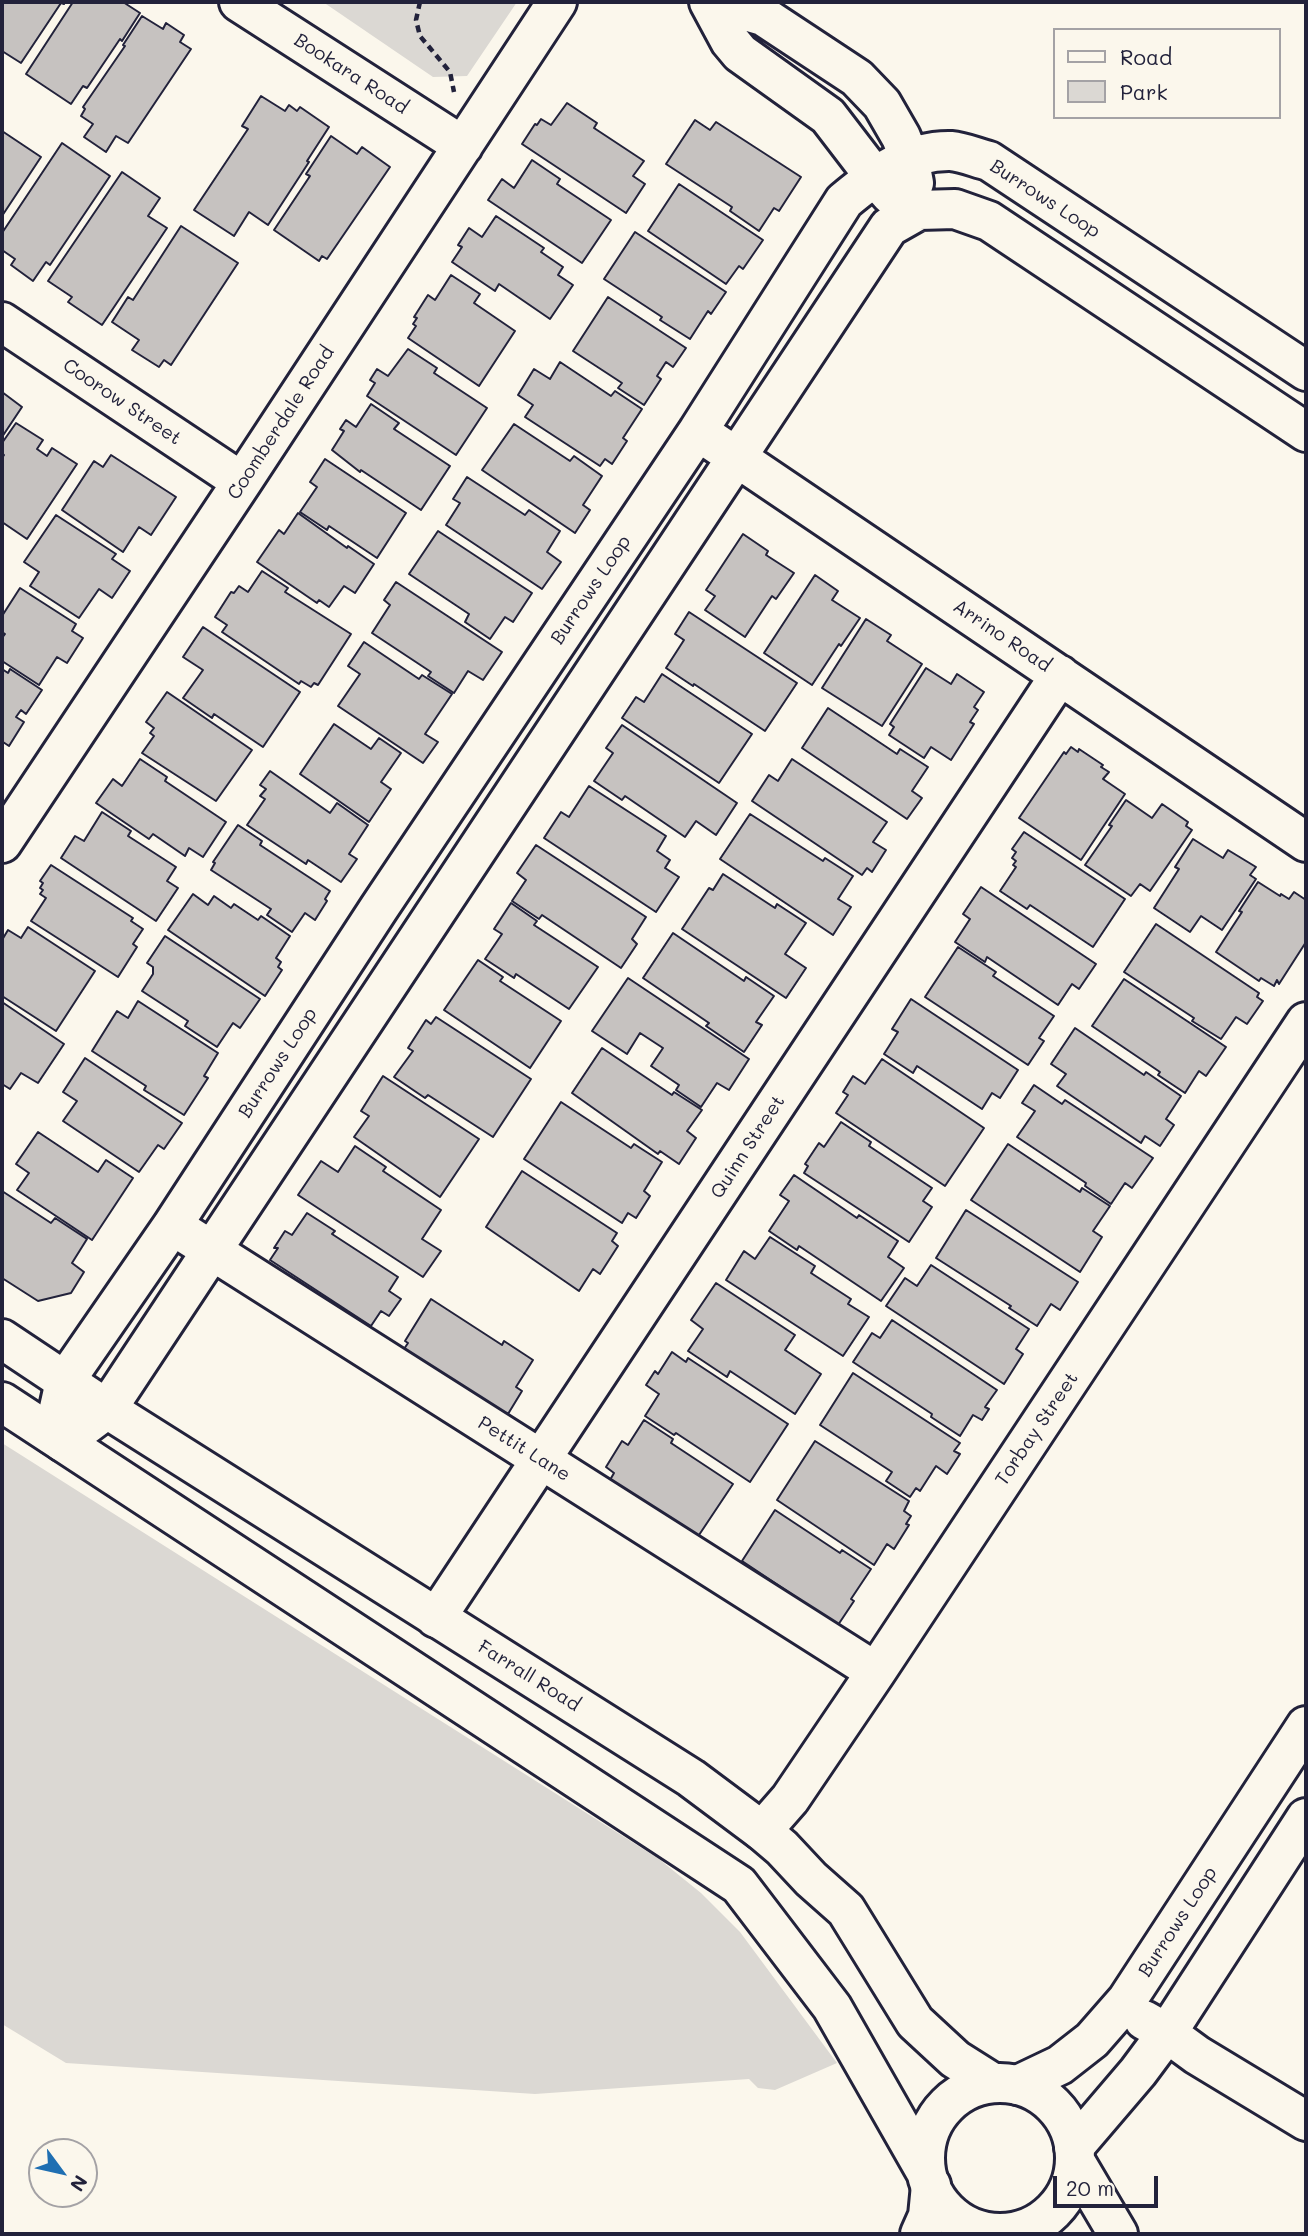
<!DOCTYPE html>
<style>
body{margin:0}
#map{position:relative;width:1308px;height:2236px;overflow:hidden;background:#fbf7ec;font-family:Mali,sans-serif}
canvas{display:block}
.frame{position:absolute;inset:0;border:4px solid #22223b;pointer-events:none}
.legend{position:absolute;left:1053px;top:28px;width:228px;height:91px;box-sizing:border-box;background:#fbf7ec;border:2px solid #a4a2a5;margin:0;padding:9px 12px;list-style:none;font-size:21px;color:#22223b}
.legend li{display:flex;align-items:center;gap:14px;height:35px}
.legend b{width:35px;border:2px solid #a4a2a5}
.north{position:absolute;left:28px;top:2138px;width:70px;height:70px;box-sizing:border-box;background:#fbf7ec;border:2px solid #a4a2a5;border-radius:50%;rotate:123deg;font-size:19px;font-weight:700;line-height:28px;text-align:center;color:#22223b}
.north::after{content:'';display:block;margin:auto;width:24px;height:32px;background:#1f6fb2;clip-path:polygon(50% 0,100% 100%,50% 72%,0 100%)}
.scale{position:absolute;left:1053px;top:2176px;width:105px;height:32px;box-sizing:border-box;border:4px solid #22223b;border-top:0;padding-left:9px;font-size:21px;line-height:24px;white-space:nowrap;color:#22223b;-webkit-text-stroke:5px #fbf7ec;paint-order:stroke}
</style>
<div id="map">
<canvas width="1308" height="2236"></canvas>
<div class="frame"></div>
<ul class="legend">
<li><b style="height:9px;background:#fbf7ec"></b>Road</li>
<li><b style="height:19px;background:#dbd8d3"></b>Park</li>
</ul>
<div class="north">N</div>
<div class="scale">20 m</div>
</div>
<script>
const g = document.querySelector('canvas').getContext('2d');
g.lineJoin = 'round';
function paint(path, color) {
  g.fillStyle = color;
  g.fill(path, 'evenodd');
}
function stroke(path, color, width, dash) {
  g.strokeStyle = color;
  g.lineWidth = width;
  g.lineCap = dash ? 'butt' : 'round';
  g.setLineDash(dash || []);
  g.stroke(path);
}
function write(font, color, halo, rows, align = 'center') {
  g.font = font + ' Mali,sans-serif';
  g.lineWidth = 7;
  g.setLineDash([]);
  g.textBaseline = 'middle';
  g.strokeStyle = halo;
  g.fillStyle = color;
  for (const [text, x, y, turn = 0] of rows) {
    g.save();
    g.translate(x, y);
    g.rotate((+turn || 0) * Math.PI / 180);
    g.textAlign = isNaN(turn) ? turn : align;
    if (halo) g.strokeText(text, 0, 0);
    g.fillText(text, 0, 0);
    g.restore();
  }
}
const green = new Path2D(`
 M323,2H517L467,76L433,77Z
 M2,1443L659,1859L701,1893L740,1932L837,2063L775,2090L758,2088L749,2079L535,2094L66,2063L2,2024Z`);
const building = new Path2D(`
 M2,2H65L64,4L61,3L21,63L2,51Z
 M73,2H123L140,13L122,41L120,39L87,88L83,86L71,104L26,74Z
 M142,16L163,29L166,23L184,35L180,42L191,49L128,143L116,136L106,152L84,137L93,124L81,116L85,109L83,107L125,46L123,45Z
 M261,96L285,111L289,105L297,111L300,107L329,127L307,161L309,162L268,225L249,212L234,236L194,210L248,129L242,126Z
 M567,103L597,123L594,128L644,161L633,176L645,184L626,213L522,144L535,124L537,125L541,119L551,125Z
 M695,120L710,130L716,122L801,177L779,211L774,208L759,231L730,211L732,207L666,164Z
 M2,131L41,157L2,216Z
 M331,136L357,154L362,147L390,167L327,259L322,256L319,261L274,230L310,176L306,174Z
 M62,143L110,176L50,265L46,262L33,281L11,265L15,259L2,250V233Z
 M532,160L560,179L557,184L611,220L582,263L488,200L502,179L514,188Z
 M122,172L160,198L148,216L167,228L102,325L68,302L72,297L48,281Z
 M679,184L763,240L743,269L739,266L726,284L648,231Z
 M496,216L544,248L541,252L563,267L558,275L573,285L550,319L499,284L495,291L452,262L462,247L458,245L469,228L482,237Z
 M181,226L238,263L171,365L164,360L159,367L132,350L139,340L112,322L128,297L133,300Z
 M635,232L726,292L711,314L708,311L690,339L660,320L662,317L604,279Z
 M451,275L480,294L474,303L515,331L479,386L408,338L416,326L413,324L417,318L414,317L428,295L435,300Z
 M608,297L686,348L673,367L666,362L657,376L661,379L644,405L618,388L622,383L573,351Z
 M408,349L437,368L434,373L487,408L456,455L367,396L375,383L370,380L377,369L388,376Z
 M560,362L611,396L615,391L642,409L623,438L627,441L612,464L605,459L600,466L525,417L533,405L518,395L534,369L550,379Z
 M2,392L22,407L2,437Z
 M371,404L399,423L394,429L450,466L421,510L361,470L360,472L332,450L344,431L340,429L346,420L356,427Z
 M16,423L43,440L37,449L47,456L52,448L77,464L27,539L2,522V458L4,455L2,454V443Z
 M514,424L570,461L574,456L602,476L583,505L590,510L575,533L482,470Z
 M111,455L176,497L151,535L139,527L123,552L62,510L94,461L103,467Z
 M325,459L406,513L377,558L329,526L327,530L300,512L317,487L310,482Z
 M467,477L525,515L529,510L560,531L547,552L561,562L542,589L446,525L460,503L453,499Z
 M298,513L347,548L348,546L374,564L355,593L344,586L329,607L319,600L317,603L257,562L279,530L284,534Z
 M56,515L116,554L112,559L130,571L112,598L99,589L79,618L30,586L39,572L24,562Z
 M438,531L532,593L513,622L505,617L490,639L465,622L469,614L409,574Z
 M743,534L768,551L766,555L794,573L776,599L772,596L745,637L705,610L715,596L706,590Z
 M262,571L288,588L285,592L351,634L318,685L314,683L311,687L301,681L299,684L222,632L227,625L215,617L231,592L234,593L239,586L248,592Z
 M815,575L838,591L832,600L860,618L841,646L839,644L812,685L764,653Z
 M396,582L502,652L483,680L468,671L454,693L428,676L431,672L372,633L390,605L384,600Z
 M20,588L76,624L72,631L83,638L67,663L57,657L39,685L2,661V638L5,634L2,632V616Z
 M689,612L797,683L765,731L694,684L693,686L666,668L684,640L675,634Z
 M866,619L891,635L887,641L922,664L882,726L822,688Z
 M203,627L300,692L263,747L214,714L212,718L183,698L203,670L183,657Z
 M364,642L419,679L422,675L452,694L425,734L438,742L423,763L338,706L360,674L348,666Z
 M926,668L951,684L957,674L984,692L974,707L978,710L970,722L974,724L951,760L931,747L924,758L889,735L894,727L890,724Z
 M2,669L8,673L10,669L42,690L26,714L21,710L16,717L24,722L9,746L3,742L2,744Z
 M662,674L752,734L719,783L622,718L636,697L644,702Z
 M167,692L252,750L216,801L142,753L154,736L150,733L154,728L146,722Z
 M828,708L897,754L900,749L928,767L912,791L922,798L907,819L802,748Z
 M334,724L371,749L379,738L401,753L381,782L391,789L369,822L300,774Z
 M622,725L737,803L716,835L696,821L685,837L625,796L622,800L594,781L613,753L606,748Z
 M1071,747L1078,752L1079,749L1103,765L1101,767L1109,772L1103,779L1125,794L1081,860L1019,818L1064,752L1066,754Z
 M140,759L167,777L165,781L226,822L203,857L189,848L185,856L153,834L149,839L96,803L113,779L122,786Z
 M792,759L887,822L873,842L886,850L872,872L867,868L862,875L752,801L769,775L778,781Z
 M270,771L330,813L337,803L368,825L349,854L357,859L341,882L308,860L306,864L247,825L265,799L260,796L266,789L260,785Z
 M589,786L666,836L657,851L670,860L665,868L679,877L656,912L544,838L561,812L569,817Z
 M1126,800L1152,818L1162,804L1188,822L1186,826L1192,830L1150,891L1140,884L1131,896L1085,865L1112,826L1109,825Z
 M102,812L131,831L128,836L176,867L167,881L178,888L156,921L61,858L75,836L84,841Z
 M750,814L823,861L825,858L853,876L838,899L851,907L833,935L720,859Z
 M238,825L262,841L260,845L330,891L325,899L327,901L315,920L305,913L292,932L267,915L271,909L211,870L215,863L213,862Z
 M1024,832L1125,899L1093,947L1030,905L1027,909L1000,891L1016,867L1013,865L1016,861L1012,858L1016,852L1012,849Z
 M1193,839L1223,858L1228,850L1256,867L1250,875L1256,879L1222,930L1201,916L1190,932L1154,908L1179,869L1175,867Z
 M536,845L646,917L632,939L637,944L621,968L542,915L539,919L512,901L526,880L517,873Z
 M51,865L133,918L131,921L143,929L133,944L137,947L118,977L31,921L46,898L40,894L43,890L40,888L43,883L40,881Z
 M723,874L775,908L777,904L806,923L785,954L806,968L786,998L682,929L709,888L713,890Z
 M1258,882L1280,896L1281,894L1289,899L1294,892L1306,900V942L1279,984L1277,980L1274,986L1261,978L1259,981L1216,952L1242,912L1239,911Z
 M981,887L1096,964L1079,989L1072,984L1058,1005L987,957L985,962L955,942L970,919L963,914Z
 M193,894L208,905L214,896L231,908L234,904L258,920L261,916L290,936L276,958L281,962L278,967L282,970L265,996L168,930Z
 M511,903L537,921L534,925L598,967L569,1009L516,974L514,978L485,959L502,934L494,929Z
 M1156,924L1259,993L1257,997L1263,1001L1247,1024L1236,1017L1221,1039L1192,1021L1194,1018L1124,972Z
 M28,927L95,971L56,1031L2,996V940L8,930L21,938Z
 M673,933L744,981L746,977L774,996L756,1022L762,1025L744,1052L706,1026L709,1023L643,978Z
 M165,936L260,999L240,1028L233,1023L217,1047L185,1026L188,1021L142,991L153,974V967L147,963Z
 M958,947L996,972L993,976L1054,1016L1039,1038L1044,1041L1028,1065L925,997Z
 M478,960L503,977L500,981L561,1021L530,1068L444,1010Z
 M628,978L749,1059L729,1090L717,1083L701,1107L676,1090L679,1085L651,1066L663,1048L640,1033L627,1054L592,1031Z
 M1124,979L1226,1047L1206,1076L1199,1071L1185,1093L1158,1075L1160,1072L1092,1026Z
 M911,999L1018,1070L1000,1098L992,1093L982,1109L917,1066L913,1073L884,1054L898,1032L892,1029Z
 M138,1001L218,1053L204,1076L208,1078L184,1115L144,1090L146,1086L92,1051L117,1011L128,1018Z
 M2,1002L64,1044L38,1083L21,1073L10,1089L2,1084Z
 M436,1017L531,1079L493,1137L428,1095L425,1098L394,1077L413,1051L408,1048L426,1020L431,1024Z
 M1075,1028L1144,1075L1146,1072L1181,1096L1166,1119L1174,1125L1160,1146L1145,1136L1141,1143L1057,1086L1066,1074L1051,1064Z
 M602,1048L672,1095L674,1092L702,1110L687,1131L696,1138L679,1164L660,1151L658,1154L572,1093Z
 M85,1058L182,1123L164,1149L158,1145L139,1172L63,1121L77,1101L63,1092Z
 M882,1059L984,1128L945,1186L836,1113L848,1095L843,1092L853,1076L865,1084Z
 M383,1076L479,1139L440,1197L354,1137L369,1116L361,1111Z
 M1034,1085L1062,1104L1065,1100L1153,1158L1132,1188L1125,1183L1111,1204L1085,1186L1086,1183L1017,1137L1035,1111L1022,1103Z
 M561,1102L631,1148L634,1144L662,1162L644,1191L650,1196L636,1218L628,1213L622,1223L524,1159Z
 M841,1122L871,1142L869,1146L932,1188L923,1201L932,1207L909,1242L804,1173L808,1166L805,1164L819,1143L824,1147Z
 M38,1132L98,1172L106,1160L133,1178L92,1240L17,1190L29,1173L16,1164Z
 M1008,1144L1080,1192L1082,1188L1110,1206L1093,1231L1102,1237L1080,1272L971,1200Z
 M355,1146L386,1167L383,1171L441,1210L422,1239L441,1251L423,1277L298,1195L321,1161L338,1172Z
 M522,1171L617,1233L612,1241L618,1246L600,1274L593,1269L579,1291L486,1227Z
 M794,1175L857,1218L859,1215L898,1241L888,1257L904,1268L881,1301L799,1246L797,1250L769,1231L789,1201L780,1195Z
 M2,1191L51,1223L55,1218L87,1239L72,1263L84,1272L71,1293L38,1301L2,1278Z
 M966,1210L1078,1282L1060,1310L1051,1304L1037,1326L1009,1308L1011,1306L936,1258Z
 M307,1213L335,1231L332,1234L398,1277L389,1291L401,1299L389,1316L381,1311L371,1326L270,1260L278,1248H274L285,1231L292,1235Z
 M770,1237L815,1266L811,1273L851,1299L848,1304L869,1317L843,1356L726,1280L744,1251L755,1259Z
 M931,1265L1029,1329L1016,1349L1023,1354L1004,1384L886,1306L905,1278L917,1286Z
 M716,1283L795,1335L785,1350L821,1374L795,1414L730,1371L727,1377L688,1351L703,1329L691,1320Z
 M431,1299L502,1345L504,1341L533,1360L516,1387L522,1391L508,1414L504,1412L501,1416L402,1352L408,1343L405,1341Z
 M892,1320L997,1390L985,1407L989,1409L982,1420L973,1415L960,1436L931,1417L932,1414L853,1362L872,1333L880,1338Z
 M672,1352L686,1362L688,1358L788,1424L750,1482L676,1433L674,1435L645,1416L659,1394L646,1385L655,1371L658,1374Z
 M853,1373L960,1443L954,1451L960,1454L947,1474L936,1466L920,1491L916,1488L910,1497L886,1481L892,1472L820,1425Z
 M644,1420L673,1439L671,1443L733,1484L697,1538L610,1480L614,1473L606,1467L622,1441L628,1445Z
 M815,1441L909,1501L904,1511L911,1516L906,1524L909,1525L894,1549L887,1544L874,1565L777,1500Z
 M775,1510L840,1553L842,1550L871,1569L851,1599L854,1601L838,1625L742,1561Z`);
const path = new Path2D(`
 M420,2L416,20L420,36L450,72L454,92`);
const minor = new Path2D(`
 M239,2L463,146
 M709,2L730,41L740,53L828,116L874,176L891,195
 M715,2L763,16L857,78L882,104L901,137L909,157L914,183
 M2,322L242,482
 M714,442L1306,842
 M2,843L242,482L557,2
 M189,1236L876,1672
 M53,1435L65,1381L172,1226L379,908L698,431L844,201C875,175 908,150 951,151C963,152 977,158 989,161L1306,371
 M63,1442L107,1409L889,227L919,210L955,209L989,221L1306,432
 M436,1618L1060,675
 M762,1831L790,1799L876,1672L1306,1022
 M1144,2020L1167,2033L1197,2055L1306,2121
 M1018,2085L1060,2065L1092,2040L1127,2000L1306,1726
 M1074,2147L1138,2072L1167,2033L1306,1818
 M920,2234L928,2216L931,2185
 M989,2234L992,2233`);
const secondary = new Path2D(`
 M2,1339L107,1409L691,1778L762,1831L782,1848L811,1879L846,1910L915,2022L955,2059L993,2083
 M2,1402L739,1885L832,2007L926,2172
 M925 2158a75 75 0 1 1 150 0a75 75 0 1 1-150 0Z
 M1075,2161L1118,2234`);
const streetNames = [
 ["Bookara Road",351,74,33],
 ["Burrows Loop",1045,199,33],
 ["Coorow Street",122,402,34],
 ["Coomberdale Road",281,423,-57],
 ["Burrows Loop",591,590,-56],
 ["Arrino Road",1002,636,34],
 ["Burrows Loop",278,1063,-57],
 ["Quinn Street",748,1147,-57],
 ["Torbay Street",1037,1429,-56],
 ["Pettit Lane",524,1449,32],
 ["Farrall Road",529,1676,32],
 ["Burrows Loop",1178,1922,-57]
];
paint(green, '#dbd8d3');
paint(building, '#c6c2c0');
stroke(building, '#22223b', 2);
stroke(minor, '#22223b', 44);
stroke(secondary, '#22223b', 44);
stroke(path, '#22223b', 4.5, [7, 5]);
stroke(minor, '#fbf7ec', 38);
stroke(secondary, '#fbf7ec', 38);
write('19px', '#22223b', '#fbf7ec', streetNames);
</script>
